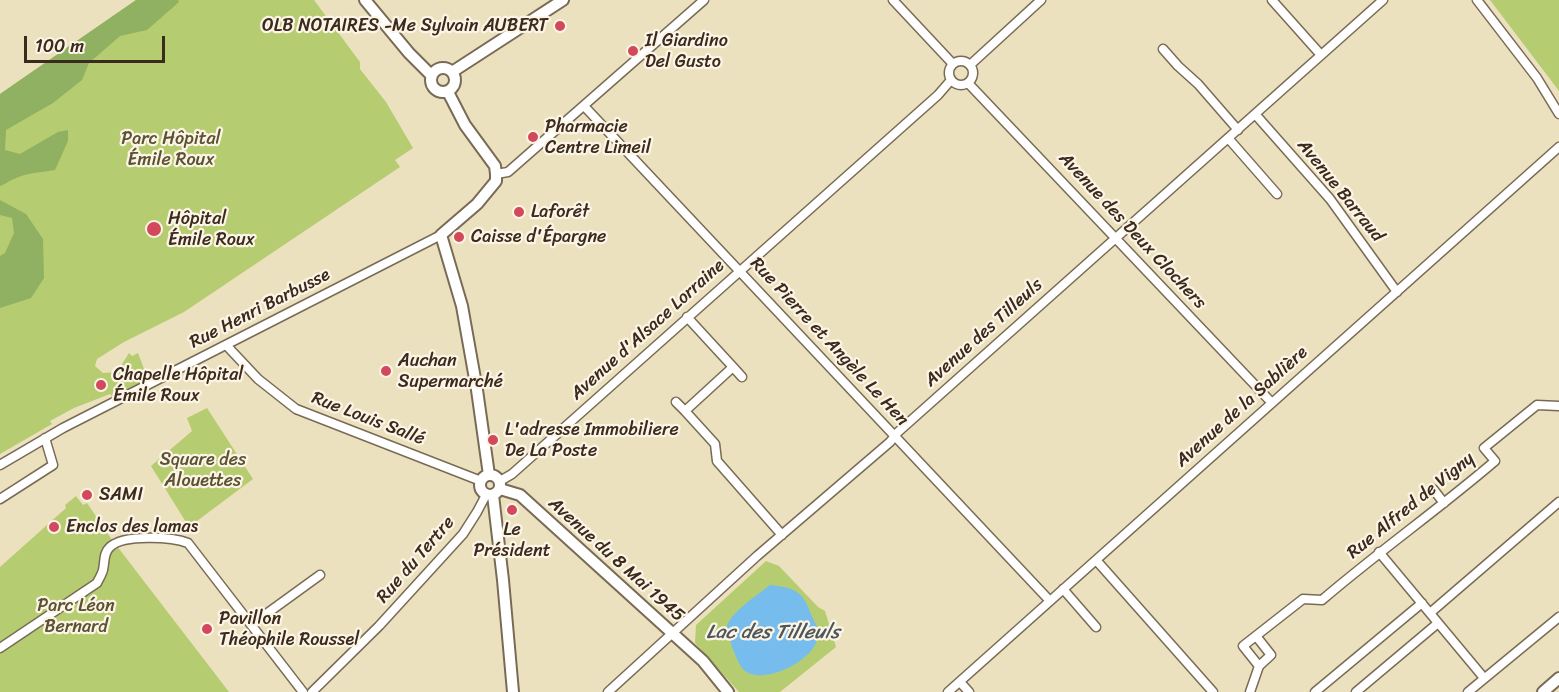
<!DOCTYPE html>
<meta charset="utf-8">
<style>
body{margin:0}
#map{position:relative;width:1559px;height:692px;overflow:hidden;background:#ece1bf;font-family:Sriracha,sans-serif}
canvas{display:block}
.scale{position:absolute;left:24px;top:36px;width:141px;height:27px;box-sizing:border-box;border:3px solid #3b2a1e;border-top:0;padding-left:8px;font-size:18px;line-height:21px;white-space:nowrap;color:#3b2a1e;-webkit-text-stroke:4px #fcf5e5;paint-order:stroke}
</style>
<div id="map">
<canvas width="1559" height="692"></canvas>
<div class="scale">100 m</div>
</div>
<script>
const g = document.querySelector('canvas').getContext('2d');
g.lineJoin = 'round';
function paint(path, color) {
  g.fillStyle = color;
  g.fill(path, 'evenodd');
}
function stroke(path, color, width, dash) {
  g.strokeStyle = color;
  g.lineWidth = width;
  g.lineCap = dash ? 'butt' : 'round';
  g.setLineDash(dash || []);
  g.stroke(path);
}
function write(font, color, halo, rows, align = 'center') {
  g.font = font + ' Sriracha,sans-serif';
  g.lineWidth = 4.5;
  g.setLineDash([]);
  g.textBaseline = 'middle';
  g.strokeStyle = halo;
  g.fillStyle = color;
  for (const [text, x, y, turn = 0] of rows) {
    g.save();
    g.translate(x, y);
    g.rotate((+turn || 0) * Math.PI / 180);
    g.textAlign = isNaN(turn) ? turn : align;
    if (halo) g.strokeText(text, 0, 0);
    g.fillText(text, 0, 0);
    g.restore();
  }
}
const green = new Path2D(`
 M136,0H314L360,62V69L386,102L413,148L395,160L400,167L184,312L124,342L97,359L95,366L103,373L117,372L129,353L132,356L138,353L149,382L113,397L110,394L74,408L50,421L52,424L0,454V94Z
 M1490,0H1559V91L1556,87Z
 M207,408L253,479L189,527L151,466L192,431L187,418Z
 M76,496L83,505L87,503L110,537L229,692H0V567L66,508L65,505Z
 M766,561L779,566L818,607L825,611L836,647L780,692H739L695,643L696,625Z`);
const forest = new Path2D(`
 M136,0H178L179,2L147,30L120,36L89,63L82,80L53,103L6,130L5,150L20,154L58,132L68,130V141L55,170C42,172 26,173 14,179C8,181 6,184 0,186V94Z
 M0,200L26,214L43,239L44,278L31,298L0,308V256L5,253L14,233L12,218L0,215Z`);
const water = new Path2D(`
 M770,585C793,588 802,589 811,614C813,619 817,625 818,631C822,658 765,686 745,671C739,666 735,654 732,647C731,641 727,634 727,629C725,616 760,593 770,585Z`);
const minor = new Path2D(`
 M893,0L952,63
 M1272,0L1321,55
 M1477,0L1537,78L1559,114
 M1163,49L1178,66L1198,84L1238,130
 M949 73a12 12 0 1 1 24 0a12 12 0 1 1-24 0Z
 M970,65L1041,0
 M968,83L1272,403
 M584,106C740,270 894,436 1050,601
 M1255,114L1330,199L1397,292
 M1228,138L1277,194
 M496,174L508,172L704,0
 M687,317L733,367L685,411L715,444L717,461L782,535
 M227,346L258,379L296,409L481,481
 M733,367L742,377
 M676,402L685,411
 M0,465L63,428L441,235
 M500,481L512,474L938,95L951,80
 M1433,489L1444,503
 M0,499L53,465L45,438
 M1379,552L1484,678
 M1096,560L1213,692
 M1063,589L1096,627
 M1430,613L1559,502
 M251,625L320,575
 M1256,636L1271,655L1259,666
 M0,648L97,583C99,579 102,574 103,570C105,562 103,553 110,547C123,534 172,537 188,543L303,692
 M960,682L969,692
 M312,692L379,626L463,534L477,512L486,495
 M608,692L757,556L890,442L898,432L1383,0
 M948,692L1559,147
 M1250,692L1259,666L1243,646L1303,599L1322,600C1378,552 1439,509 1495,461L1484,448L1537,405L1559,406
 M1315,692L1422,603
 M1356,692L1438,623
 M1468,692L1559,617`);
const tertiary = new Path2D(`
 M365,0L409,53L431,75
 M431 80a12 12 0 1 1 24 0a12 12 0 1 1-24 0Z
 M452,72L563,0
 M448,92L465,125L495,166L496,174V181L477,204L441,235L462,306L477,390L489,475
 M480 485a10 10 0 1 1 20 0a10 10 0 1 1-20 0Z
 M500,489L520,495L703,661L728,692
 M493,495L503,580L513,692
 M1543,692L1559,678`);
const markers = [
 [560,26,6,"#d1495b"],
 [633,51,6,"#d1495b"],
 [533,137,6,"#d1495b"],
 [519,212,6,"#d1495b"],
 [154,229,8,"#d1495b"],
 [459,237,6,"#d1495b"],
 [386,371,6,"#d1495b"],
 [101,385,6,"#d1495b"],
 [493,440,6,"#d1495b"],
 [87,495,6,"#d1495b"],
 [512,510,6,"#d1495b"],
 [54,527,6,"#d1495b"],
 [207,629,6,"#d1495b"]
];
const poiNames = [
 ["OLB NOTAIRES -Me Sylvain AUBERT",548,26,"right"],
 ["Il Giardino",645,41],
 ["Del Gusto",645,62],
 ["Pharmacie",545,127],
 ["Centre Limeil",545,148],
 ["Laforêt",531,212],
 ["Hôpital",168,219],
 ["Émile Roux",168,240],
 ["Caisse d'Épargne",471,237],
 ["Auchan",398,361],
 ["Supermarché",398,382],
 ["Chapelle Hôpital",113,375],
 ["Émile Roux",113,396],
 ["L'adresse Immobiliere",505,430],
 ["De La Poste",505,451],
 ["SAMI",99,495],
 ["Enclos des lamas",66,527],
 ["Le",512,530,"center"],
 ["Président",512,551,"center"],
 ["Pavillon",219,619],
 ["Théophile Roussel",219,640]
];
const parkNames = [
 ["Parc Hôpital",171,139],
 ["Émile Roux",171,160],
 ["Square des",203,460],
 ["Alouettes",203,481],
 ["Parc Léon",76,606],
 ["Bernard",76,627]
];
const streetNames = [
 ["Avenue Barraud",1340,191,51],
 ["Avenue des Deux Clochers",1132,231,47],
 ["Rue Henri Barbusse",260,309,-27],
 ["Avenue d'Alsace Lorraine",648,330,-42],
 ["Avenue des Tilleuls",984,333,-42],
 ["Rue Pierre et Angèle Le Hen",829,342,47],
 ["Avenue de la Sablière",1242,407,-42],
 ["Rue Louis Sallé",368,419,21],
 ["Rue Alfred de Vigny",1411,506,-39],
 ["Rue du Tertre",416,560,-49],
 ["Avenue du 8 Mai 1945",616,560,42]
];
const waterNames = [
 ["Lac des Tilleuls",773,633]
];
paint(green, '#b6cc70');
paint(forest, '#90b062');
paint(water, '#76bded');
stroke(minor, '#796a56', 11);
stroke(tertiary, '#796a56', 14);
stroke(minor, '#fff', 8);
stroke(tertiary, '#fff', 10);
for (const [x, y, r, color] of markers) {
  const dot = new Path2D();
  dot.arc(x, y, r, 0, 2 * Math.PI);
  g.fillStyle = color;
  g.fill(dot);
  stroke(dot, '#fcf5e5', 2);
}
write('18px', '#3b2a1e', '#fcf5e5', poiNames, 'left');
write('18px', '#5a5232', '#fcf5e5', parkNames);
write('18px', '#3b2a1e', '#fcf5e5', streetNames);
write('italic 20px', '#4d565c', '#fcf5e5', waterNames);
</script>
